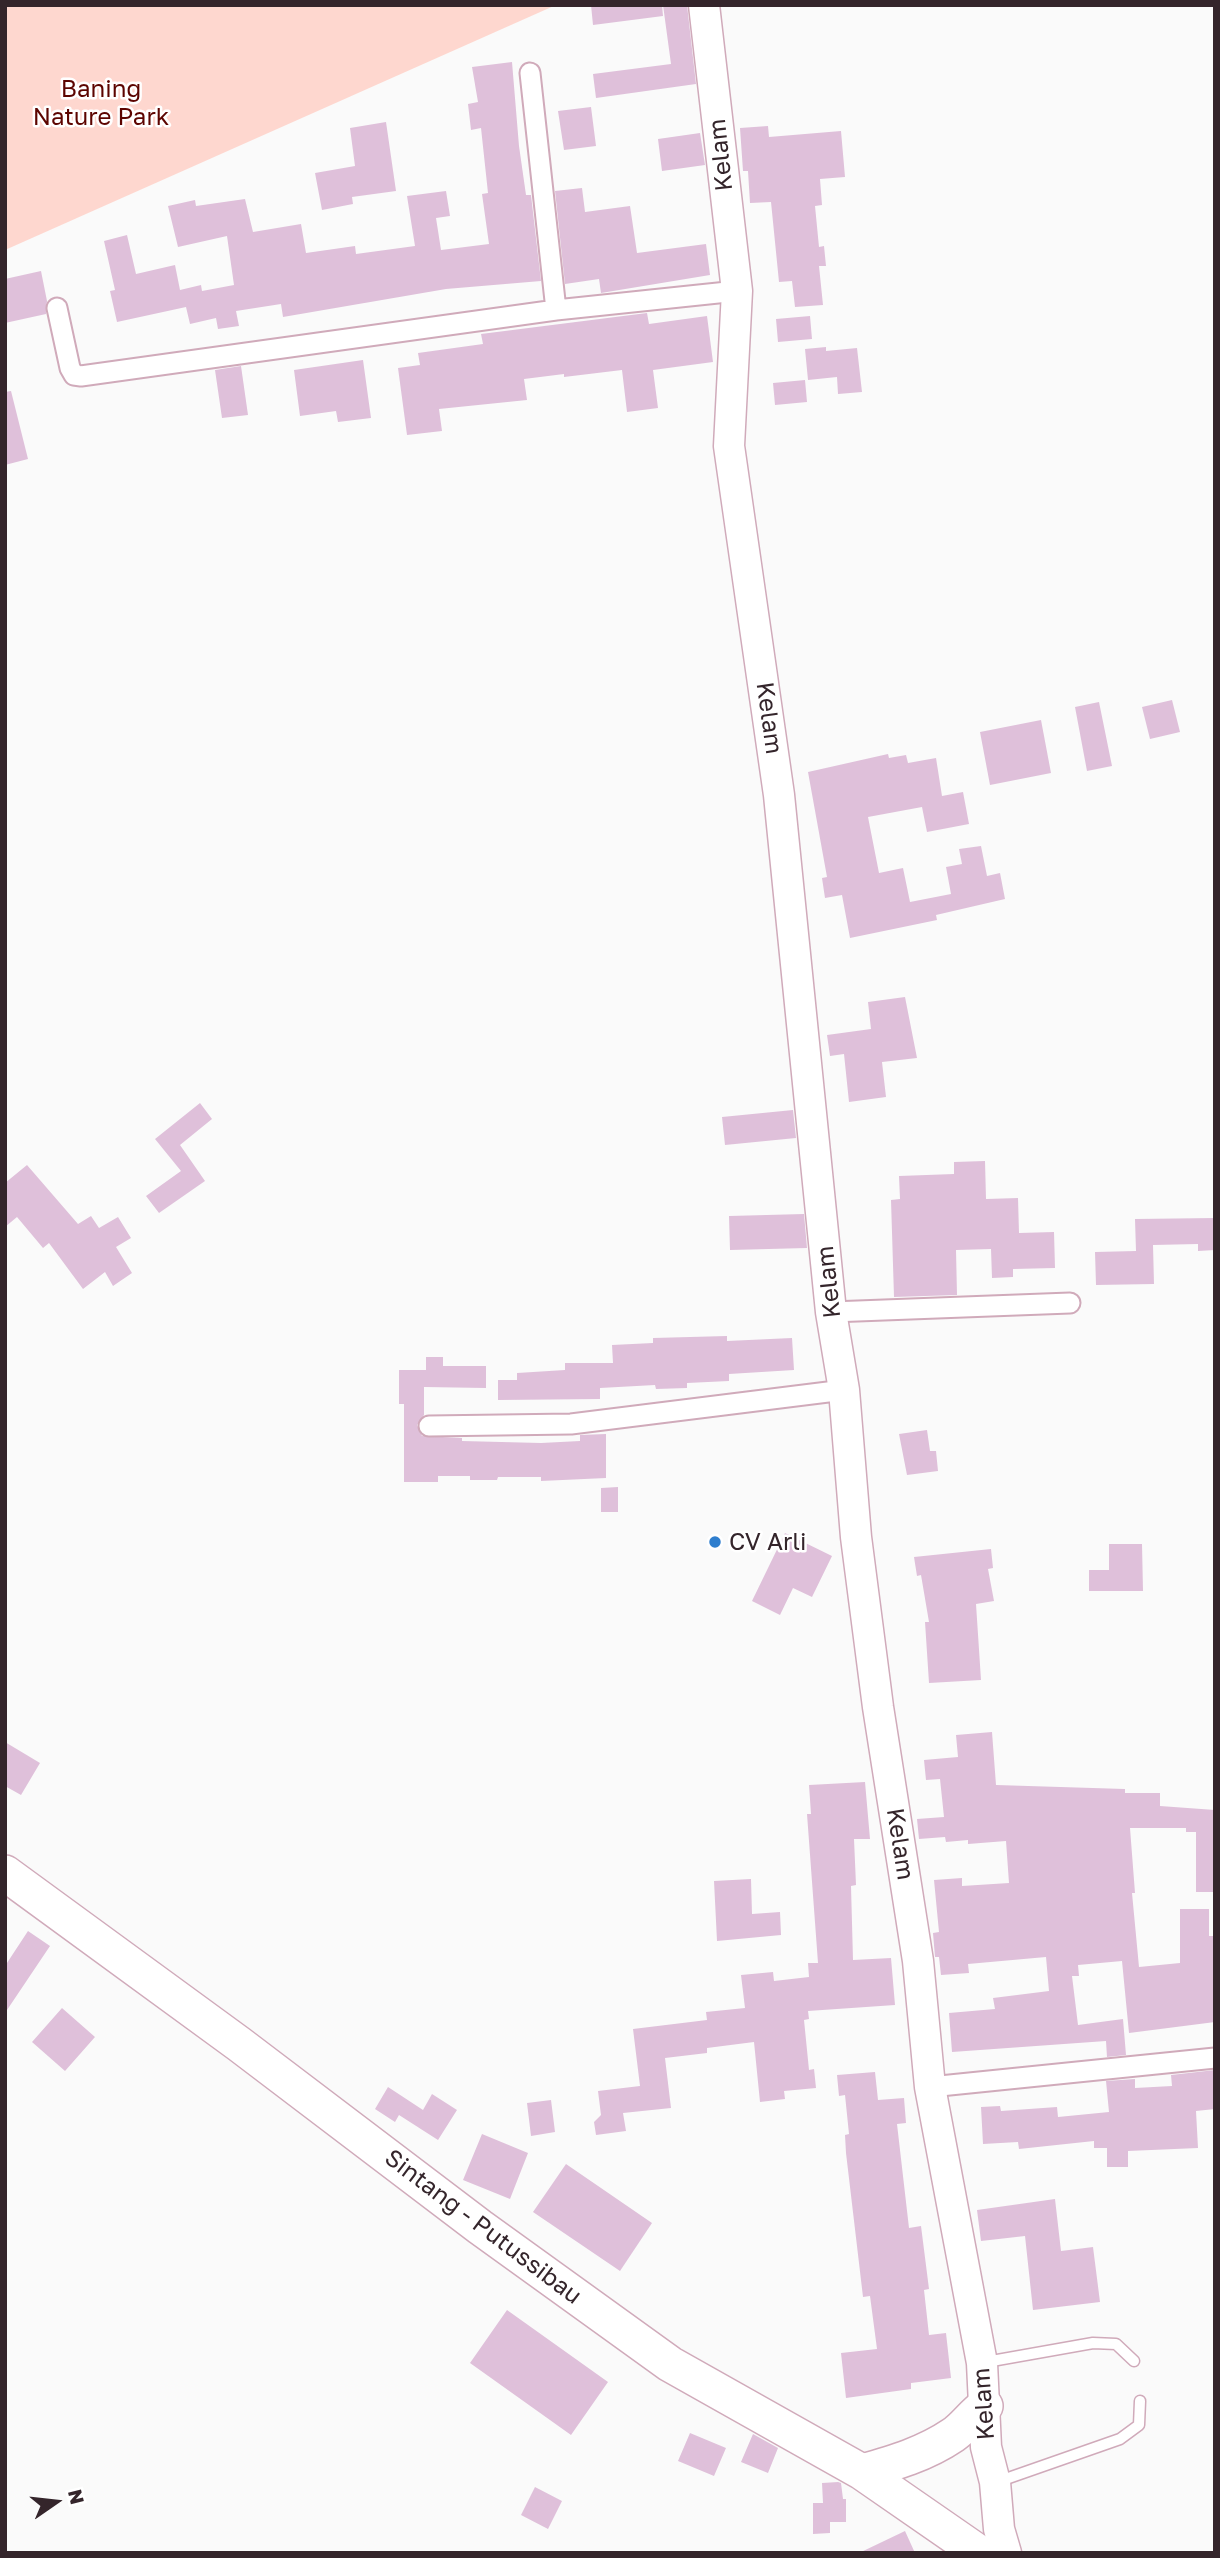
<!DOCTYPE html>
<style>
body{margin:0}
#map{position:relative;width:1220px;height:2558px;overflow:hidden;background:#fafafa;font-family:"Golos Text",sans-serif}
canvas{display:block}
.frame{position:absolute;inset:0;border:7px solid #34252b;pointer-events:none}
.north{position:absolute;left:21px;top:2467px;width:70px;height:70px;-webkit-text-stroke:5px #fff;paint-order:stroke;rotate:76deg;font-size:19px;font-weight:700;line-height:28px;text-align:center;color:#34252b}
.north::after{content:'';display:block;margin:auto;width:24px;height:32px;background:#34252b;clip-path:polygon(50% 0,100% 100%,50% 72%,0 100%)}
</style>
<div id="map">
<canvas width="1220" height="2558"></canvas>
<div class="frame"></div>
<div class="north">N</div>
</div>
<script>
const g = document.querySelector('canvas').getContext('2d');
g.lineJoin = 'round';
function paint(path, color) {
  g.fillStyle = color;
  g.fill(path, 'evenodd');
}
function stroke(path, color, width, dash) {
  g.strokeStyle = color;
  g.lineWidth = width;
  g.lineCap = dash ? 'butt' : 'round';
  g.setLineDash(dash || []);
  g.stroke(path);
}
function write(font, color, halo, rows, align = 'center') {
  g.font = font + ' "Golos Text",sans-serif';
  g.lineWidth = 5;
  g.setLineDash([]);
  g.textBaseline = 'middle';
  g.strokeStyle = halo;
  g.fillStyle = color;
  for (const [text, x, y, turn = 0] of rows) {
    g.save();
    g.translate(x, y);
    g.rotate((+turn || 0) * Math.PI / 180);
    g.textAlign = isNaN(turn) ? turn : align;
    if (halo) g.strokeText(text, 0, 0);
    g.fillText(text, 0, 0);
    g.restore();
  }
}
const green = new Path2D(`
 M5,5H556L5,250Z`);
const building = new Path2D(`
 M591,5H662L663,16L593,25Z
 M663,5H687L696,84L596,98L593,74L671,64Z
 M512,62L519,146L526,195H531L541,281L446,289L283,317L281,304L236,311L239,326L218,329L216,318L190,324L186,307L117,322L110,291L115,290L104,241L127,235L136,274L175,265L180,290L201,285L202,291L234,285L227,236L178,247L168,206L195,200L196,206L245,199L253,232L301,224L306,253L355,246L356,254L415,246L407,196L446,191L450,216L436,218L441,250L489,244L482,194L488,193L481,128L471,130L468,104L478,102L472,67Z
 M591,107L596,146L564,150L558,111Z
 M386,122L396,191L352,197L353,204L322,210L315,173L355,166L350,128Z
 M768,126L769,137L841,131L845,177L820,179L822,205L815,206L819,247L824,246L826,266H819L823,305L795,307L792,281L779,282L771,202L750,203L748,171H743L740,128Z
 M700,133L705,165L662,171L658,139Z
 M582,188L585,212L630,206L637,253L706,244L710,275L601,293L599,279L565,284L555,191Z
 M41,271L47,301L46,314L5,323V279Z
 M647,313L649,324L707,316L713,362L653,370L658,408L627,412L622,370L564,377V374L524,379L527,400L439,409L442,431L407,435L398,368L420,365L418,353L483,344L481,334Z
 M810,316L812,339L778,342L776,319Z
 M826,347V351L857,348L862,392L838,394L837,377L808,380L805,349Z
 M363,360L371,418L338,422L336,411L300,416L294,370Z
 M241,366L248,415L222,418L215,370Z
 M805,380L807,402L775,405L773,383Z
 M11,391L28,459L5,465V392Z
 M1172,700L1180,732L1150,739L1142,707Z
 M1099,702L1112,766L1087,771L1075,707Z
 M1041,720L1051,773L990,785L980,732Z
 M888,754L889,758L906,755L908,763L936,758L942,796L963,792L969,824L927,832L922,807L868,817L879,873L903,868L910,902L951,894L946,867L962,864L959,849L981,846L987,876L1000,873L1005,899L936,915L937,920L850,938L842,895L825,898L822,878L827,877L808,772Z
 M905,997L917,1058L882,1062L886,1097L849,1102L844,1054L830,1056L827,1035L871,1029L868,1002Z
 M200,1103L212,1119L180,1145L205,1181L159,1213L146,1196L181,1171L155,1139Z
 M793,1110L796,1138L725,1145L722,1117Z
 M985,1161L986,1199L1018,1198L1019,1233L1054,1232L1055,1268L1013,1269V1277L992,1278L991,1249L956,1250L957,1295L894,1297L891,1200L900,1199L899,1176L954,1174V1162Z
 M27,1165L78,1224L91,1216L99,1228L118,1217L131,1238L116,1247L132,1273L113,1286L105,1272L83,1289L49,1243L43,1248L17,1217L5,1227V1183Z
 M804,1214L807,1248L730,1250L729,1216Z
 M1215,1218V1250L1198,1251V1244L1153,1245L1154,1284L1096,1285L1095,1252L1136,1251L1135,1219Z
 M727,1336V1341L792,1338L794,1370L729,1374V1381L687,1383V1388L656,1389L655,1385L600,1388V1399L498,1400V1380H517V1373L565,1370V1363H613L612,1345L653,1343V1338Z
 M426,1357H443V1366H486V1388L424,1387V1415L417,1425L422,1436L462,1438V1441L541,1443L580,1441V1435L606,1434V1478L541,1481V1477H498L497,1480H470V1476H438V1482H404V1404H399V1370H426Z
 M927,1430L930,1451H936L938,1471L907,1475L899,1434Z
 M618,1487V1512H601V1488Z
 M785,1533L832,1556L812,1597L793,1588L780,1615L752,1601Z
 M1109,1544H1142L1143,1591H1089V1570H1109Z
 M991,1549L993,1568L988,1569L994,1601L976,1604L981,1680L929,1683L925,1622H929L921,1575L917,1576L914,1557Z
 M992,1732L996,1785L1125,1789V1793H1160V1806L1215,1810V1892H1196V1832H1186V1828H1130L1135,1893H1132L1139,1967L1180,1963V1909H1209V1936H1215V2022L1129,2033L1122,1961L1078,1965L1079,1976H1072L1078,2025L1123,2019L1126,2055L1107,2057L1106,2041L952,2052L949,2013L995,2009L993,1998L1049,1991L1046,1957L968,1964L969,1973L941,1975L939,1957H935L933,1933L939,1932L934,1880L962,1878V1886L1009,1883L1006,1841L968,1844V1840L946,1842L945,1837L919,1839L917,1819L944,1817L940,1779L926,1780L924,1760L958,1757L956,1735Z
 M5,1742L40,1763L21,1795L5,1786Z
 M865,1782L870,1839H854L856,1885L851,1886L853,1960L891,1958L895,2005L808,2011L809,2019L804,2020L809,2070L814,2069L816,2088L784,2091L785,2099L760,2102L754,2042L707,2048V2053L665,2058L671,2108L623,2113L626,2131L596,2135L594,2122L601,2115L598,2091L640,2086L633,2029L707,2020L706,2012L745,2008L741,1975L773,1972L774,1981L809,1977L808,1963H818L807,1814H811L809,1785Z
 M751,1879L752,1914L780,1912L781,1935L717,1941L714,1881Z
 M28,1931L50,1946L5,2013V1966Z
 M62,2008L95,2037L65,2071L32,2042Z
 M1215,2070V2109L1196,2111L1198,2148L1128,2151V2167H1107V2148H1094V2141L1019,2149L1018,2142L983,2144L981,2107L1000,2106L1001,2111L1057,2107L1058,2117L1109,2112L1106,2081L1135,2079V2088L1172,2086L1171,2075Z
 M875,2072L878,2100L904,2098L906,2123L897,2124L909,2228L921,2226L929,2289L924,2290L929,2335L946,2333L951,2378L911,2383V2389L846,2398L841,2353L877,2349L870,2296L863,2297L846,2153L845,2135L849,2134L845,2095L839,2096L837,2075Z
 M388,2087L423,2110L432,2094L457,2110L438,2140L399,2115L395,2122L375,2109Z
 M551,2100L555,2132L531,2136L527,2103Z
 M482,2134L528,2153L510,2199L463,2180Z
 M566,2164L652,2223L620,2271L533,2212Z
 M1055,2199L1061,2251L1093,2247L1100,2302L1033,2310L1025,2236L981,2241L977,2210Z
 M507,2310L608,2382L571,2435L470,2363Z
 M690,2433L726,2448L714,2476L678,2461Z
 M753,2434L778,2448L768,2473L741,2462Z
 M838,2482L841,2483L843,2499H846V2522H830V2533L813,2534V2503H823L822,2483Z
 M535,2487L562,2501L548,2529L521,2515Z
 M905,2531L915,2553H859Z`);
const lane = new Path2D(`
 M986,2362L1093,2343L1116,2344L1134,2361
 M997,2482L1120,2439L1139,2425L1140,2401`);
const street = new Path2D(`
 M530,73L556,310
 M57,308L70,368L74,375L81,376L556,310L737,291
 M831,1312L1070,1303
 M429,1426L571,1424L844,1390
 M930,2087L1215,2058`);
const primary = new Path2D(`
 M704,5L737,291L729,446L779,795L831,1312L844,1390L856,1537L878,1707L918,1961L930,2087L982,2363L986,2447L995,2482L999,2529L1006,2553`);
const highway = new Path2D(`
 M5,1873L239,2044L480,2227L670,2364L862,2472L979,2553
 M862,2472C894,2463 925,2454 953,2435C965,2427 973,2414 985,2406`);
const markers = [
 [715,1542,7,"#2f7ece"]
];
const parkNames = [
 ["Baning",101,89],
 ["Nature Park",101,117]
];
const streetNames = [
 ["Kelam",721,155,-96],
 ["Kelam",769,718,82],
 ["Kelam",829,1282,-96],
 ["Kelam",900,1844,81],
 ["Sintang - Putussibau",483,2227,37],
 ["Kelam",984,2404,-94]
];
const poiNames = [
 ["CV Arli",729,1542]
];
paint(green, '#fed7cf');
paint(building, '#dfc0da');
stroke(lane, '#d0aaba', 13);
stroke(street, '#d0aaba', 23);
stroke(primary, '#d0aaba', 33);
stroke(highway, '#d0aaba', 38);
stroke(lane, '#fff', 10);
stroke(street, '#fff', 19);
stroke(primary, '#fff', 30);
stroke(highway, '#fff', 35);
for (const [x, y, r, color] of markers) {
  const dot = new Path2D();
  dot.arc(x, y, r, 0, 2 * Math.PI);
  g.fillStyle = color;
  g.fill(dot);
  stroke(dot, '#fff', 2.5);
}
write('24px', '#5c0400', '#fff', parkNames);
write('24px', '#34252b', '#fff', streetNames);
write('24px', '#34252b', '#fff', poiNames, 'left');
</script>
